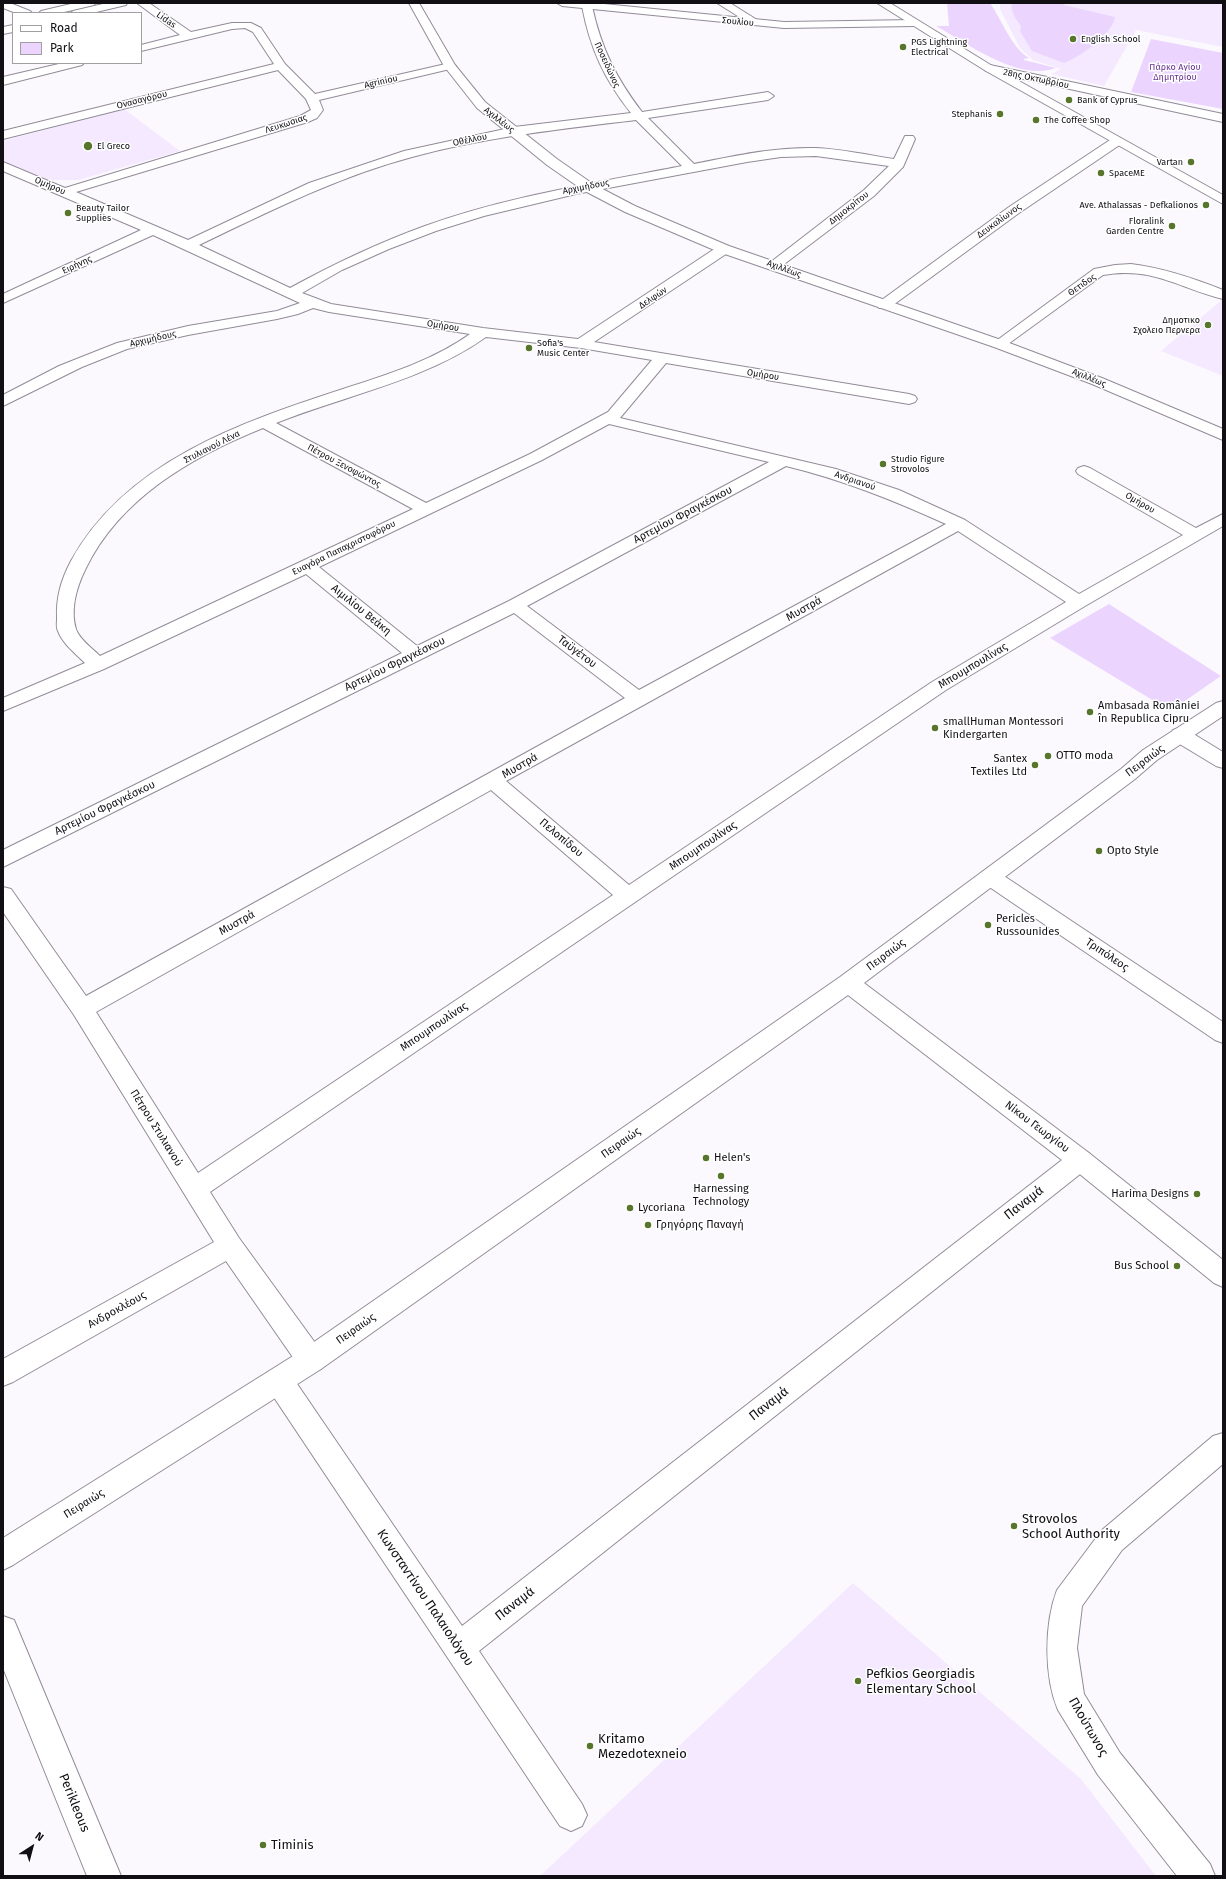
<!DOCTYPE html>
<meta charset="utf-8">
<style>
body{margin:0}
#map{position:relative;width:1226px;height:1879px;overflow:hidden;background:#fcf9fe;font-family:"Fira Sans",sans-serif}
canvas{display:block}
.frame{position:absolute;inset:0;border:4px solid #110f14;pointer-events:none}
.legend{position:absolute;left:12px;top:12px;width:130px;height:52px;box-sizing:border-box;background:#fff;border:1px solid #a09fa1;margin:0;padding:5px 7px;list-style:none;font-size:12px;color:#110f14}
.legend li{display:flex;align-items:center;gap:8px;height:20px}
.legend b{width:20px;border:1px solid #a09fa1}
.north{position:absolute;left:12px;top:1827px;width:40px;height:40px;-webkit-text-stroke:3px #fff;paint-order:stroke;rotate:36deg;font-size:11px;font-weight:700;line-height:16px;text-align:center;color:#110f14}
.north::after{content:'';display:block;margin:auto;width:14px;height:18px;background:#110f14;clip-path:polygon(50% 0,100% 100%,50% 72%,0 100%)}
</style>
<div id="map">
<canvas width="1226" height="1879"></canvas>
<div class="frame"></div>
<ul class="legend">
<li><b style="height:5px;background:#fff"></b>Road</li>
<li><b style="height:11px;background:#ebd5fe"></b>Park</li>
</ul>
<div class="north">N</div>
</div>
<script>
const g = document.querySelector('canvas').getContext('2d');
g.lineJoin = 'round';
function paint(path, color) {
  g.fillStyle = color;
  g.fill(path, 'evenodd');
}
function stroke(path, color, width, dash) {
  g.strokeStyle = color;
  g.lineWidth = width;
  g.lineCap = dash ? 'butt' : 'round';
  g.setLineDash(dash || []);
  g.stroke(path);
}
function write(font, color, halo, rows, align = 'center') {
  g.font = font + ' "Fira Sans",sans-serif';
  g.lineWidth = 3;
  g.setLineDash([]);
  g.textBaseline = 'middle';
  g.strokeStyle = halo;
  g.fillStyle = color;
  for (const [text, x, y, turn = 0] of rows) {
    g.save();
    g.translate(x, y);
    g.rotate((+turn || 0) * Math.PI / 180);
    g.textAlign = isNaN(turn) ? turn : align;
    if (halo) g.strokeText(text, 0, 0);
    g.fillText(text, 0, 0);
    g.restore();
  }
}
const built = new Path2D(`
 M1000,3H1223V47L1136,30L1104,86L1051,74L1061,69L1033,60L1020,48L1000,9Z
 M124,109L180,151L78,180H50L3,161V141Z
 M1223,299V376L1161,351Z
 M853,1583L1081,1779L1156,1876H540Z`);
const green = new Path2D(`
 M947,3H990C1002,20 1011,47 1029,58L1024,59V60L1056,68C1019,82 968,44 936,26H949Z
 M1012,3H1065L1064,5L1115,17C1112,35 1080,57 1064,63L1032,51L1020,31L1021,26C1016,19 1010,12 1012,3Z
 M1151,39L1223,53V109L1131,92Z
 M1109,604L1221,676L1179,705L1159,704L1050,638Z`);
const street = new Path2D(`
 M3,3H10L30,11L32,13H16L3,8Z
 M137,3H149L191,32L232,23H251L261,28L285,64L315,94L450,63L456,66L450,69L319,100L323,110L317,118L308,122L76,192L188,240L309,183L404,151L514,127L631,113C604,79 590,48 582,6L586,3L591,4L592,6C601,48 616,78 642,112L768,92L774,96L768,100L648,118L694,164C734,156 774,147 815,148C841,149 868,155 894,159L905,136H913L915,139L903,167L874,196L779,268H769L767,265L864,190L889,166L816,156L781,157L747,162L576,194L484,216L436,231L389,249L342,270L302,293L331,304L483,328L578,339L719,246H729L731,249L729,252L594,342L909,394L915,396L917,399L915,402L909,404L666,363L620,418L836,469L899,490L965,520L1079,594L1183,535L1078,474L1076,471L1078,468L1084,466L1090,468L1196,528L1223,514V526L1085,606L946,690L210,1192L239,1238L321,1351L324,1360L321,1369L311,1372L301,1369L226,1261L13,1382L3,1386V1359L214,1242L74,1015L3,912V887L11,889L86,996L625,698L514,613L3,867V850L402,653L306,574L104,669L3,711V698L85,663C76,654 62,643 58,631C56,627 57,622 57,619C56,597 61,580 71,561C126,461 242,422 343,389C386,375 432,361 470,334L329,312L313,308L298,314L277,319L188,335L127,349L82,367L3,406V395L59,366L117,343L188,326L277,311L300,303L153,235L3,303V294L141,230L3,171V162L65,188L300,116L311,110L306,99L278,70L3,139V131L274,64L253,32L245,28L232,29L141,51V45L180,35ZM636,120L682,166C596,183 508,196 425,226C378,243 334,264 290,288L199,245C268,212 337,177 412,157C485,137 561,129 636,120ZM486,337L581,348L652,360L608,412L530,454L426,503L276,423C346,395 424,381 486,337ZM609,424L769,462L509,601L417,646L319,567L542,460ZM263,428L413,509L100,656C93,649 79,639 76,629C70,609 77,586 86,568C120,498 193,456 263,428ZM786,466C843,480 893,500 946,524L639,690L527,606ZM958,531L1066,602L932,682L629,885L506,781ZM491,790L613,895L198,1173L96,1012Z
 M717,3H730L762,23L760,25H752Z
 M63,63H84L82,65L3,85V77Z
 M1117,137L1123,141L1121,144L1019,213L889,308H879L877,305L879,302L1009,207L1113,138Z
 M1131,264C1163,268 1193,278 1223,290V299C1179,288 1152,266 1103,275L1004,347H994L992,344L1094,269L1115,265Z
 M1180,728L1187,730L1223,752V768L1216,766L1173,740L1170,735L1173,730Z
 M990,869L998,872L1223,1022V1043L1215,1040L982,882L979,877L982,872Z
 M1080,1150L1089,1153L1092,1160L1089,1167L479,1651L582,1804L587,1815L582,1826L571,1831L560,1826L269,1390L265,1381L269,1372L279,1368L289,1372L462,1626L1071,1153Z
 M1223,1433V1464L1122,1550L1082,1606L1077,1648L1084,1694L1120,1753L1210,1864L1215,1876H1177L1098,1775L1058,1710C1044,1677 1044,1624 1057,1590L1102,1530L1213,1436Z`);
const secondary = new Path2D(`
 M409,3H419L455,65L485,102L557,159L593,184L635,206L729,246L1004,341L1102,378L1223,429V440L1092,384L994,347L719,252L625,212L583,190L547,165L477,108L444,66Z
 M557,3H594L784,22L915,20L921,23L915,26L784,28L562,6Z
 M990,65L1223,114V122L986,71L984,69Z
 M1223,701V716L1157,760L1135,779L864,983L1089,1153L1223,1260V1287L1214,1283L1071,1167L848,995L321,1369L13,1565L3,1570V1538L301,1351L840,977L1121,769L1143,750L1216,703Z
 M3,1616L14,1620L121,1876H87L3,1668Z`);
const primary = new Path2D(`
 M75,3H95L94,5L60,13H39L41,11Z
 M107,3H127L126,5L92,13H71L73,11Z
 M877,3H890L994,67L1223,195V204L986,71Z
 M13,25V32L3,34V27Z`);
const markers = [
 [1073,39,4,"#57762c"],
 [903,47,4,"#57762c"],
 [1069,100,4,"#57762c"],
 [1000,114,4,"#57762c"],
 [1036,120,4,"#57762c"],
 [88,146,5,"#57762c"],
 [1191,162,4,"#57762c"],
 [1101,173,4,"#57762c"],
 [1206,205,4,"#57762c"],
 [68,213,4,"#57762c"],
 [1172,226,4,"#57762c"],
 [1208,325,4,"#57762c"],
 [529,348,4,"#57762c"],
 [883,464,4,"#57762c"],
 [1090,712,4,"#57762c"],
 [935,728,4,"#57762c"],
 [1048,756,4,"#57762c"],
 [1035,765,4,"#57762c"],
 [1099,851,4,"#57762c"],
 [988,925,4,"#57762c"],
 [706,1158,4,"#57762c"],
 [721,1176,4,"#57762c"],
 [1197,1194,4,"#57762c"],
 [630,1208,4,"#57762c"],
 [648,1225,4,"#57762c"],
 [1177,1266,4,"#57762c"],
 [1014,1526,4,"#57762c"],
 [858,1681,4,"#57762c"],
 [590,1746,4,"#57762c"],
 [263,1845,4,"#57762c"]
];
const farStreetnames = [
 ["Lidas",166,20,35],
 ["Σουλίου",738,22,5],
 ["Ποσειδώνος",607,65,65],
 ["28ης Οκτωβρίου",1036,79,12],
 ["Agriniou",381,82,-13],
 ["Ονασαγόρου",142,100,-14],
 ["Αχιλλέως",499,120,38],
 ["Λευκωσιας",286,124,-18],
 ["Οθέλλου",470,140,-12],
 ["Ομήρου",50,186,23],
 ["Αρχιμήδους",586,187,-11],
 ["Δημοκρίτου",849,208,-38],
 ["Δευκαλίωνος",999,221,-36],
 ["Ειρήνης",77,265,-25],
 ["Αχιλλέως",784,269,20],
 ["Θετιδος",1082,285,-35],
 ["Δελφών",653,298,-34],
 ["Ομήρου",443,326,9],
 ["Αρχιμήδους",153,339,-13],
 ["Ομήρου",763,375,9],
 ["Αχιλλέως",1089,378,22],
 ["Στυλιανού Λένα",212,447,-27],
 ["Πέτρου Ξενοφώντος",344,466,28],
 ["Ανδριανού",855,481,19],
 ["Ομήρου",1140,503,30],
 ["Ευαγόρα Παπαχριστοφόρου",344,548,-26]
];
const farPoinames = [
 ["English School",1081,39],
 ["PGS Lightning",911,42],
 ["Electrical",911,52],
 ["Bank of Cyprus",1077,100],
 ["Stephanis",992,114,"right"],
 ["The Coffee Shop",1044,120],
 ["El Greco",97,146],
 ["Vartan",1183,162,"right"],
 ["SpaceME",1109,173],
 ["Ave. Athalassas - Defkalionos",1198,205,"right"],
 ["Beauty Tailor",76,208],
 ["Supplies",76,218],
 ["Floralink",1164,221,"right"],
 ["Garden Centre",1164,231,"right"],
 ["Δημοτικο",1200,320,"right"],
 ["Σχολειο Περνερα",1200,330,"right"],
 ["Sofia's",537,343],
 ["Music Center",537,353],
 ["Studio Figure",891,459],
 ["Strovolos",891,469]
];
const farParknames = [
 ["Πάρκο Αγίου",1175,67],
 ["Δημητρίου",1175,77]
];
const streetNames = [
 ["Αρτεμίου Φραγκέσκου",683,515,-28],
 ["Μυστρά",804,609,-29],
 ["Αιμιλίου Βεάκη",361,610,39],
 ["Ταϋγέτου",577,652,37],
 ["Αρτεμίου Φραγκέσκου",395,664,-26],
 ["Μπουμπουλίνας",973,666,-31],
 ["Πειραιώς",1145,761,-37],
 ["Μυστρά",520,766,-30],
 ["Αρτεμίου Φραγκέσκου",105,808,-26],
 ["Πελοπίδου",561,838,40],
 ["Μπουμπουλίνας",703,846,-34],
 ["Μυστρά",237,923,-29],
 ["Πειραιώς",886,955,-37],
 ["Τριπόλεος",1107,955,34],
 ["Μπουμπουλίνας",434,1027,-34],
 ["Νίκου Γεωργίου",1037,1127,37],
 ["Πέτρου Στυλιανού",156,1128,58],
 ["Πειραιώς",621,1143,-35],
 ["Ανδροκλέους",117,1310,-29],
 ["Πειραιώς",356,1329,-35],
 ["Πειραιώς",84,1504,-32]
];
const poiNames = [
 ["Ambasada României",1098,706],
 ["în Republica Cipru",1098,719],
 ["smallHuman Montessori",943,722],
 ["Kindergarten",943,735],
 ["OTTO moda",1056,756],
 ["Santex",1027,759,"right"],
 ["Textiles Ltd",1027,772,"right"],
 ["Opto Style",1107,851],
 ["Pericles",996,919],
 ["Russounides",996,932],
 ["Helen's",714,1158],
 ["Harnessing",721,1189,"center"],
 ["Technology",721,1202,"center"],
 ["Harima Designs",1189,1194,"right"],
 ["Lycoriana",638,1208],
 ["Γρηγόρης Παναγή",656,1225],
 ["Bus School",1169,1266,"right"]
];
const nearStreetnames = [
 ["Παναμά",1024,1203,-38],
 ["Παναμά",769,1404,-38],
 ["Κωνσταντίνου Παλαιολόγου",425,1598,56],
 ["Παναμά",515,1604,-38],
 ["Πλούτωνος",1088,1727,60],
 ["Perikleous",74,1803,68]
];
const nearPoinames = [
 ["Strovolos",1022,1519],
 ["School Authority",1022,1534],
 ["Pefkios Georgiadis",866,1674],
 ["Elementary School",866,1689],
 ["Kritamo",598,1739],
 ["Mezedotexneio",598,1754],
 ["Timinis",271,1845]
];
paint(built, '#f4e9fe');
paint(green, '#ebd5fe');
stroke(street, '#928b98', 2);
stroke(secondary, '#928b98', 2);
stroke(primary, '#928b98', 2);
paint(street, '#fff');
paint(secondary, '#fff');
paint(primary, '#fff');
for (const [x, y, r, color] of markers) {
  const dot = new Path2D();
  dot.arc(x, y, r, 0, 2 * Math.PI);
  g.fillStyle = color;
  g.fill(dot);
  stroke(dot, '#fff', 1.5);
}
write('9px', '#110f14', '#fff', farStreetnames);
write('9px', '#110f14', '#fff', farPoinames, 'left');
write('9px', '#6b3490', '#fff', farParknames);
write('11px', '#110f14', '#fff', streetNames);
write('11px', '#110f14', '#fff', poiNames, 'left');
write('13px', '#110f14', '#fff', nearStreetnames);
write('13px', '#110f14', '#fff', nearPoinames, 'left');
</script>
